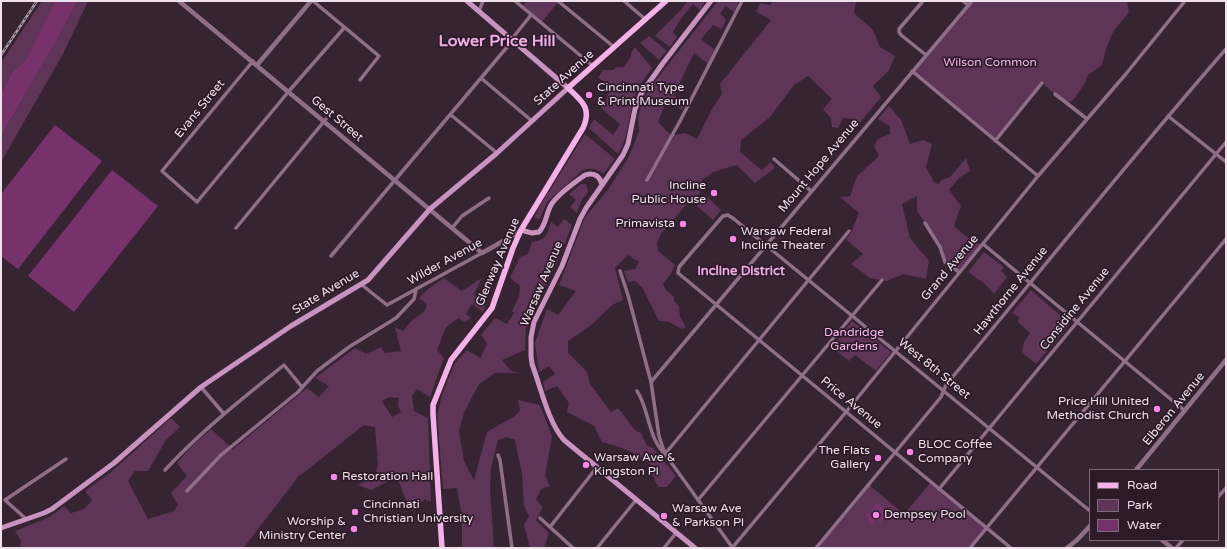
<!DOCTYPE html>
<style>
body{margin:0}
#map{position:relative;width:1227px;height:549px;overflow:hidden;background:#372433;font-family:"Varela Round",sans-serif}
canvas{display:block}
.frame{position:absolute;inset:0;border:2px solid #efe1ec;pointer-events:none}
.legend{position:absolute;left:1089px;top:469px;width:130px;height:72px;box-sizing:border-box;background:#2d1a29;border:1px solid #7b6a77;margin:0;padding:5px 7px;list-style:none;font-size:12px;color:#efe1ec}
.legend li{display:flex;align-items:center;gap:8px;height:20px}
.legend b{width:20px;border:1px solid #7b6a77}
</style>
<div id="map">
<canvas width="1227" height="549"></canvas>
<div class="frame"></div>
<ul class="legend">
<li><b style="height:5px;background:#f4b1e7"></b>Road</li>
<li><b style="height:11px;background:#5e3457"></b>Park</li>
<li><b style="height:11px;background:#77326c"></b>Water</li>
</ul>
</div>
<script>
const g = document.querySelector('canvas').getContext('2d');
g.lineJoin = 'round';
function paint(path, color) {
  g.fillStyle = color;
  g.fill(path, 'evenodd');
}
function stroke(path, color, width, dash) {
  g.strokeStyle = color;
  g.lineWidth = width;
  g.lineCap = dash ? 'butt' : 'round';
  g.setLineDash(dash || []);
  g.stroke(path);
}
function write(font, color, halo, rows, align = 'center') {
  g.font = font + ' "Varela Round",sans-serif';
  g.lineWidth = 3.5;
  g.setLineDash([]);
  g.textBaseline = 'middle';
  g.strokeStyle = halo;
  g.fillStyle = color;
  for (const [text, x, y, turn = 0] of rows) {
    g.save();
    g.translate(x, y);
    g.rotate((+turn || 0) * Math.PI / 180);
    g.textAlign = isNaN(turn) ? turn : align;
    if (halo) g.strokeText(text, 0, 0);
    g.fillText(text, 0, 0);
    g.restore();
  }
}
const green = new Path2D(`
 M42,1H55L25,61L12,72L1,94V63Z
 M77,1H88L63,54L1,162V136L58,38Z
 M527,1H559L541,23L522,7Z
 M688,1H705L700,10L693,4C688,9 675,26 673,33L677,37L670,47L655,36L680,11Z
 M718,1H739L734,12L726,6L720,13L726,20L722,29L713,25L701,39L715,50L708,64L694,53L674,95L685,104L682,110L667,99L658,122C670,134 669,137 685,133L697,139L712,109L722,94L720,84L771,20L756,12L760,3L770,5L774,1H856L854,13L873,30L880,47L895,56L889,70L873,86L881,97L859,124L852,119L843,118L838,128L832,127L831,118L823,109L832,99L808,76L794,85L769,118L741,140L740,152L759,168L762,170L771,162L775,168L755,183L737,165L713,172L702,180L700,193L686,205L661,234L657,243L658,251L675,265L670,275L663,284L666,290L674,297V301L679,306L680,317L686,327L682,329L669,322L659,321L642,287L635,281L628,282L624,271L635,269L639,262L628,255L615,268L623,300L612,305L590,326L568,341V353L587,372L590,384L611,412L618,408L636,431L641,433L647,446L653,448L676,476L667,487H658L652,474L653,467C639,453 622,447 602,442L594,426L567,412L569,403L557,386L545,391L543,382L555,374L549,366L539,372L535,343L547,309L558,315L576,291L559,285L585,217L607,191L627,160L633,147L639,131L638,118L641,106L648,90Z
 M972,1H1127L1129,12L1113,32L1106,49L1102,65L1088,75L1085,83L1074,99L1067,104L1042,83L995,141L912,71Z
 M649,36L667,51L659,60L640,43Z
 M635,47L652,68C644,79 636,90 633,103C628,121 628,139 618,154L589,128L594,119L613,135L620,124L601,108L605,103L611,87L604,81L598,78L603,70H613L616,67H624L631,56V53Z
 M889,106L901,120L910,144L923,140L932,144L926,167L934,182L938,184L942,180L950,177L966,158L970,171L959,178L949,190L961,206L954,226L974,243L983,244L959,272L948,265L928,227L917,211V196L902,204L910,238L929,261L926,279L903,274L887,281L870,278L851,264L863,254L846,239L851,233L859,213L840,197L850,196L857,176L879,156L874,146L878,139L890,134V126L878,119Z
 M585,134L615,159L603,174C597,168 591,168 583,170L547,202L540,219L534,218L541,204Z
 M581,184H586L588,192L581,201L577,213L570,207L576,200L569,194Z
 M705,195L721,210L713,220L697,206L699,200Z
 M564,219L572,225L557,262L526,326L525,350L502,360L510,370L518,373H495L479,384L464,413L459,431L464,461L474,480L487,432L515,416L520,410L518,400L540,405L552,436L545,476L550,486L541,489L536,500L543,507L536,520L549,533L544,548H530L524,525L529,516L524,506L522,474L515,440L506,437L498,440L491,468L490,488L494,548H462V517L457,488L443,489L437,415L442,395L455,363L467,350L480,358L487,344L481,335L495,318L507,324L514,313L512,311L519,297L520,286L510,278L520,257L528,254L532,242C546,240 547,235 551,222L558,227Z
 M984,252L1004,267L1001,271L1007,277L994,294L985,284L968,272Z
 M444,278L462,291L482,278L474,294L486,305L483,312L472,304L466,314L471,318L465,322L458,318L446,327L437,350L444,358L430,397L417,389L412,396L414,411L428,418L431,502L425,499L413,511L407,503L397,477L371,490L358,485L375,476L378,464L375,427L364,425L298,477L245,546L241,548H20L21,541L15,531L50,517L64,506L71,513L84,509L92,500L85,491L111,472L171,418L180,427L166,440L148,471H135L128,481L148,519L174,511L178,505L171,493L187,476L177,463L192,446L211,429L233,449L307,388L319,397L329,386L315,378L355,348L366,354L381,347L385,353L401,351L395,327L403,331L412,320L424,312L427,305L419,298L429,288ZM389,397L399,398L398,406L401,412L392,417L382,401Z
 M1031,290L1070,324L1036,364L1022,352L1024,342L1030,333L1018,322L1019,317L1012,313Z
 M852,321L891,352L876,371L855,355L849,361L832,347Z
 M931,482L986,528L970,548H816L868,484L904,514Z`);
const water = new Path2D(`
 M55,1H77L58,38L1,136V94L12,72L25,61Z
 M55,125L102,161L18,269L1,256V194Z
 M112,170L158,206L74,312L28,276Z
 M877,502L889,512L880,523L877,520L879,517L878,516L874,521V524H871L866,517V513L873,514L874,512L871,510Z`);
const minor = new Path2D(`
 M313,1L379,56L360,80
 M515,1L593,66
 M558,1L614,47
 M624,1L645,19
 M923,1L899,29V32L901,35L926,55
 M963,1L968,5
 M479,11L483,1
 M253,61L162,171L197,202L289,91L344,28
 M912,71L1038,176
 M481,78L532,121
 M1055,94L1087,119
 M451,115L497,153
 M1168,116L1226,162
 M995,141L1042,83
 M774,159L811,191
 M647,180L680,121L742,1
 M925,223L940,247L945,262L959,272
 M236,228L326,119
 M452,228L462,216L489,198
 M983,244L1185,411
 M331,256L513,40L515,35L531,15
 M620,271L628,295L651,382L659,436L665,454L732,547
 M362,285L387,305L482,253
 M651,382L972,1
 M201,387L224,414
 M637,391C649,409 648,436 663,452
 M665,454L849,231
 M498,455L500,460L512,548
 M165,470C201,431 243,398 284,365L302,387
 M939,489L1226,142
 M187,491L221,455L298,392L317,371L349,347L396,318L414,299L416,290
 M1218,497L1226,488
 M698,500L882,280
 M540,518L573,548
 M26,519L5,500L66,459
 M550,527L597,467
 M597,548L636,500
 M664,548L676,533
 M732,548L846,412L1038,176L1125,75L1185,1
 M816,548L941,397L946,385C1039,273 1130,159 1226,49
 M970,548L1226,239
 M1011,548L678,273L679,267L723,216L728,215L734,219L1090,511
 M1176,548L1183,540`);
const tertiary = new Path2D(`
 M179,1L482,253L521,231
 M257,65L311,1
 M1136,470L1226,360
 M1162,540L1172,548
 M1067,548L1077,540L1090,526`);
const secondary = new Path2D(`
 M521,230L532,233L539,232C546,225 546,214 551,205C557,195 575,182 585,175C594,172 600,176 602,185
 M1,528L44,513L52,509L114,463L201,387L291,326L368,280L430,209L497,153L568,88L467,1
 M695,548L564,440C548,422 541,388 532,364L531,356V337L534,322L562,266L580,219L586,208L623,155L628,144L635,109L641,94L663,63L711,1`);
const primary = new Path2D(`
 M442,548L433,414V405L451,360L492,308L513,248L521,230L583,128C592,108 582,101 568,88L666,1`);
const rail = new Path2D(`
 M1,55L37,1`);
const markers = [
 [589,95,4,"#fa87e7"],
 [714,193,4,"#fa87e7"],
 [683,224,4,"#fa87e7"],
 [733,239,4,"#fa87e7"],
 [1157,409,4,"#fa87e7"],
 [910,452,4,"#fa87e7"],
 [878,458,4,"#fa87e7"],
 [586,465,4,"#fa87e7"],
 [334,477,4,"#fa87e7"],
 [355,512,4,"#fa87e7"],
 [876,515,4,"#fa87e7"],
 [664,516,4,"#fa87e7"],
 [354,529,4,"#fa87e7"]
];
const parkNames = [
 ["Wilson Common",990,63],
 ["Dandridge",854,333],
 ["Gardens",854,347]
];
const streetNames = [
 ["State Avenue",564,78,-42],
 ["Evans Street",200,109,-51],
 ["Gest Street",337,119,40],
 ["Mount Hope Avenue",819,166,-50],
 ["Wilder Avenue",445,262,-29],
 ["Glenway Avenue",498,262,-67],
 ["Grand Avenue",950,268,-50],
 ["Warsaw Avenue",542,284,-67],
 ["Hawthorne Avenue",1011,291,-51],
 ["State Avenue",326,292,-31],
 ["Considine Avenue",1075,309,-51],
 ["West 8th Street",934,369,39],
 ["Price Avenue",851,403,39],
 ["Elberon Avenue",1174,409,-51]
];
const poiNames = [
 ["Cincinnati Type",597,88],
 ["& Print Museum",597,102],
 ["Incline",706,186,"right"],
 ["Public House",706,200,"right"],
 ["Primavista",675,224,"right"],
 ["Warsaw Federal",741,232],
 ["Incline Theater",741,246],
 ["Price Hill United",1149,402,"right"],
 ["Methodist Church",1149,416,"right"],
 ["BLOC Coffee",918,445],
 ["Company",918,459],
 ["The Flats",870,451,"right"],
 ["Gallery",870,465,"right"],
 ["Warsaw Ave &",594,458],
 ["Kingston Pl",594,472],
 ["Restoration Hall",342,477],
 ["Cincinnati",363,505],
 ["Christian University",363,519],
 ["Warsaw Ave",672,509],
 ["& Parkson Pl",672,523],
 ["Dempsey Pool",884,515],
 ["Worship &",346,522,"right"],
 ["Ministry Center",346,536,"right"]
];
const neighbourhoodNames = [
 ["Incline District",741,272]
];
const districtNames = [
 ["Lower Price Hill",497,42]
];
paint(green, '#5e3457');
paint(water, '#77326c');
stroke(minor, '#8f6e88', 3.5);
stroke(tertiary, '#8f6e88', 4.5);
stroke(secondary, '#c894be', 5);
stroke(primary, '#f4b1e7', 5.5);
stroke(rail, '#ad9da9', 2.5);
stroke(rail, '#2d1a29', 1, [3]);
for (const [x, y, r, color] of markers) {
  const dot = new Path2D();
  dot.arc(x, y, r, 0, 2 * Math.PI);
  g.fillStyle = color;
  g.fill(dot);
  stroke(dot, '#2d1a29', 1.5);
}
write('12px', '#f5bae9', '#2d1a29', parkNames);
write('12px', '#efe1ec', '#2d1a29', streetNames);
write('12px', '#efe1ec', '#2d1a29', poiNames, 'left');
write('bold 13px', '#efaee2', '#2d1a29', neighbourhoodNames);
write('bold 16px', '#efaee2', '#2d1a29', districtNames);
</script>
